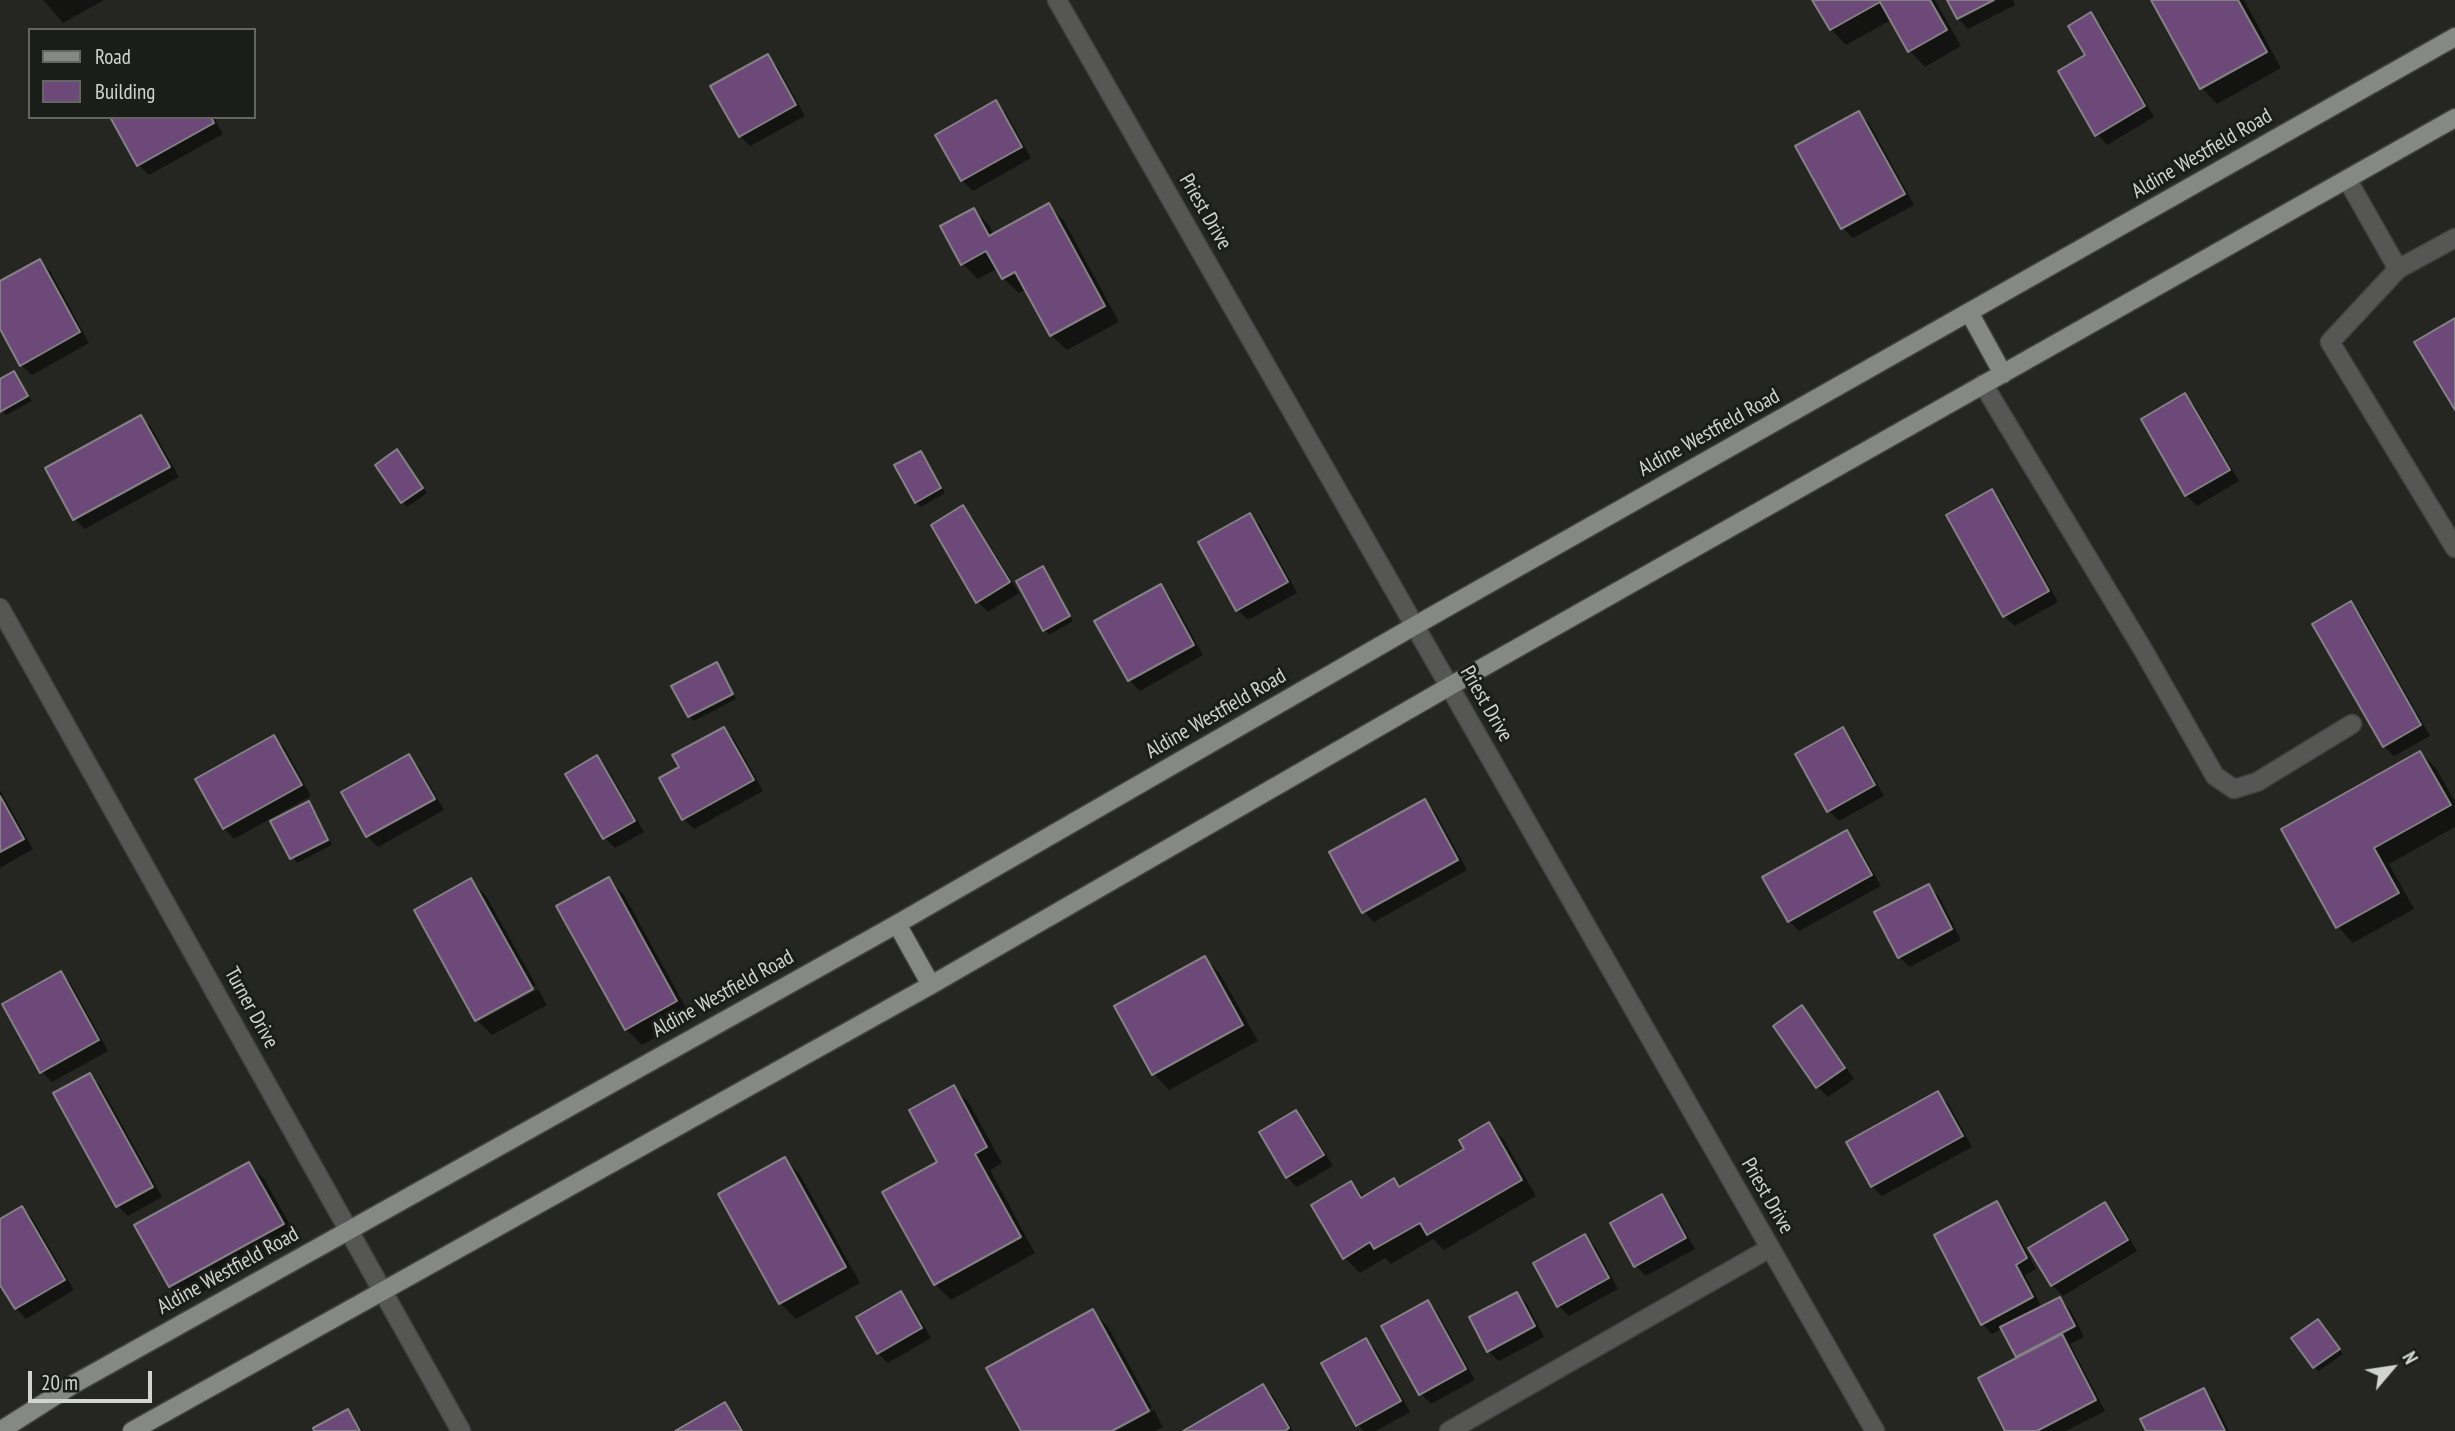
<!DOCTYPE html>
<style>
body{margin:0}
#map{position:relative;width:2455px;height:1431px;overflow:hidden;background:#252622;font-family:"PT Sans Narrow",sans-serif}
canvas{display:block}
.legend{position:absolute;left:28px;top:28px;width:228px;height:91px;box-sizing:border-box;background:#1b1d19;border:2px solid #646663;margin:0;padding:9px 12px;list-style:none;font-size:21px;color:#d2d4d1}
.legend li{display:flex;align-items:center;gap:14px;height:35px}
.legend b{width:35px;border:2px solid #646663}
.north{position:absolute;left:2357px;top:1333px;width:70px;height:70px;-webkit-text-stroke:5px #1b1d19;paint-order:stroke;rotate:61deg;font-size:19px;font-weight:700;line-height:28px;text-align:center;color:#d2d4d1}
.north::after{content:'';display:block;margin:auto;width:24px;height:32px;background:#d2d4d1;clip-path:polygon(50% 0,100% 100%,50% 72%,0 100%)}
.scale{position:absolute;left:28px;top:1371px;width:124px;height:32px;box-sizing:border-box;border:4px solid #d2d4d1;border-top:0;padding-left:9px;font-size:21px;line-height:24px;white-space:nowrap;color:#d2d4d1;-webkit-text-stroke:5px #1b1d19;paint-order:stroke}
</style>
<div id="map">
<canvas width="2455" height="1431"></canvas>
<ul class="legend">
<li><b style="height:9px;background:#868884"></b>Road</li>
<li><b style="height:19px;background:#6c4978"></b>Building</li>
</ul>
<div class="north">N</div>
<div class="scale">20 m</div>
</div>
<script>
const g = document.querySelector('canvas').getContext('2d');
g.lineJoin = 'round';
function paint(path, color) {
  g.fillStyle = color;
  g.fill(path, 'evenodd');
}
function stroke(path, color, width, dash) {
  g.strokeStyle = color;
  g.lineWidth = width;
  g.lineCap = dash ? 'butt' : 'round';
  g.setLineDash(dash || []);
  g.stroke(path);
}
function write(font, color, halo, rows, align = 'center') {
  g.font = font + ' "PT Sans Narrow",sans-serif';
  g.lineWidth = 6;
  g.setLineDash([]);
  g.textBaseline = 'middle';
  g.strokeStyle = halo;
  g.fillStyle = color;
  for (const [text, x, y, turn = 0] of rows) {
    g.save();
    g.translate(x, y);
    g.rotate((+turn || 0) * Math.PI / 180);
    g.textAlign = isNaN(turn) ? turn : align;
    if (halo) g.strokeText(text, 0, 0);
    g.fillText(text, 0, 0);
    g.restore();
  }
}
const shadow = new Path2D(`
 M43,0H104L63,23Z
 M1814,0H1935L1961,46L1925,67L1910,51L1891,20L1846,45L1831,29Z
 M1949,0H2013L2015,5L1968,29L1958,18Z
 M2153,0H2244L2281,68L2217,104L2202,88Z
 M2090,15L2101,25L2154,117L2107,145L2097,134L2087,55Z
 M767,56L778,67L805,116L750,146L740,136Z
 M996,103L1006,113L1031,158L973,191L962,180Z
 M1858,113L1869,123L1914,205L1853,238L1843,228Z
 M112,117H214L223,134L149,175L139,165Z
 M1048,205L1064,221L1119,322L1067,350L1051,335L1026,289L1019,293L1003,278L998,268L978,279L963,264L974,210L989,225L994,235Z
 M39,261L50,271L89,343L32,375L21,365L0,326V283Z
 M14,373L32,401L6,415L0,408V381Z
 M2185,395L2195,406L2239,481L2197,506L2186,495L2143,420Z
 M141,417L151,427L179,477L85,529L75,519L47,469Z
 M921,453L945,493L921,507L916,502Z
 M401,456L427,493L407,507L377,466Z
 M1992,492L2002,502L2058,602L2015,626L2004,616Z
 M963,508L973,518L1019,593L988,612L978,602Z
 M1249,515L1260,525L1297,593L1248,620L1237,609Z
 M1043,569L1073,621L1049,635L1045,630Z
 M1160,586L1171,597L1203,655L1140,691L1129,680L1097,622Z
 M2351,604L2361,614L2430,736L2394,756L2384,746Z
 M717,664L721,669L736,699L694,721L689,716Z
 M724,729L734,739L763,791L694,829L684,819L681,768Z
 M1842,730L1853,740L1884,796L1839,821L1829,811Z
 M274,737L284,747L311,796L234,839L224,828L197,780Z
 M2420,753L2436,768L2455,802V827L2389,864L2414,909L2353,943L2338,927L2283,829Z
 M409,756L419,767L444,810L378,847L367,836Z
 M597,757L607,768L644,832L615,848L605,838Z
 M0,790L33,849L0,868Z
 M1424,801L1435,812L1467,870L1374,922L1364,912Z
 M308,803L313,808L332,845L297,863L272,822Z
 M1847,832L1857,843L1881,886L1799,931L1789,921Z
 M608,879L624,895L691,1017L642,1045L626,1029Z
 M471,880L486,896L536,985L479,1017V1021L538,989L547,1005L492,1035L477,1020L416,910Z
 M1928,886L1939,896L1961,940L1910,967L1899,957Z
 M1205,958L1220,974L1258,1041L1169,1090L1154,1074Z
 M61,973L71,984L108,1051L52,1082L42,1072Z
 M1802,1008L1812,1018L1854,1079L1828,1097L1818,1087L1776,1026Z
 M89,1075L100,1085L162,1197L128,1216L118,1206Z
 M953,1087L969,1103L1002,1163L990,1170L1035,1253L951,1300L935,1284L885,1193L940,1163Z
 M1937,1093L1948,1103L1972,1147L1882,1196L1872,1186Z
 M1296,1112L1306,1122L1333,1166L1297,1187L1287,1177Z
 M1488,1124L1504,1140L1536,1196L1444,1250L1433,1239L1391,1264L1385,1258L1360,1273L1344,1257L1351,1183L1365,1197L1393,1180L1401,1188L1466,1149Z
 M785,1159L800,1175L860,1283L796,1319L780,1303Z
 M249,1164L264,1179L298,1239L185,1302L170,1286Z
 M1662,1197L1672,1207L1695,1249L1646,1276L1636,1266Z
 M1997,1203L2007,1214L2036,1269L2025,1275L2042,1308L2059,1299L2070,1309L2084,1337L2070,1344L2105,1411L2066,1431H2007L2019,1358L2003,1328L1992,1334L1982,1324Z
 M2104,1204L2115,1214L2137,1251L2063,1296L2052,1285L2030,1248Z
 M22,1208L32,1218L74,1290L26,1319L16,1308L0,1281V1221Z
 M1584,1236L1595,1246L1618,1289L1569,1316L1559,1306L1535,1263Z
 M901,1293L911,1304L931,1338L888,1363L878,1353Z
 M1517,1294L1527,1304L1544,1337L1499,1361L1488,1351Z
 M1427,1302L1438,1313L1475,1380L1431,1404L1421,1394Z
 M1093,1311L1108,1327L1152,1407L1109,1431H1023Z
 M2318,1321L2343,1354L2319,1371L2314,1367Z
 M1365,1340L1376,1350L1410,1412L1376,1431H1364L1358,1425L1323,1363Z
 M1263,1386L1273,1396L1293,1431H1186Z
 M2204,1390L2214,1401L2229,1431H2148Z
 M724,1404L735,1415L744,1431H678Z
 M1154,1410L1163,1427L1155,1431H1116Z
 M348,1411L363,1431H316Z`);
const building = new Path2D(`
 M1812,0H1930L1947,30L1908,52L1880,2L1830,30Z
 M1947,0H1994L1957,19Z
 M2151,0H2238L2267,52L2200,89Z
 M2091,12L2145,106L2095,136L2058,71L2085,55L2068,26Z
 M768,54L796,105L739,137L710,86Z
 M996,100L1022,147L961,181L935,135Z
 M1859,111L1905,194L1841,229L1795,146Z
 M110,117H211L214,123L137,166Z
 M1049,203L1105,306L1050,336L1015,272L1002,279L986,251L961,265L940,226L974,208L989,236Z
 M40,259L80,332L20,366L0,329V281Z
 M2455,318V410L2414,342Z
 M14,371L28,396L0,412V379Z
 M2185,393L2230,470L2185,496L2141,419Z
 M141,415L170,467L73,520L45,468Z
 M397,449L423,488L401,503L375,465Z
 M921,451L941,488L915,503L894,465Z
 M1992,489L2049,591L2003,617L1946,515Z
 M963,505L1010,582L976,603L931,525Z
 M1250,513L1288,582L1236,611L1198,542Z
 M1043,566L1070,616L1043,631L1016,581Z
 M1161,584L1194,645L1128,681L1094,621Z
 M2351,601L2421,725L2383,747L2312,624Z
 M717,662L733,694L688,717L671,686Z
 M724,727L754,780L682,820L659,778L679,767L672,755Z
 M1843,727L1875,785L1827,812L1795,754Z
 M274,735L302,785L223,829L195,779Z
 M2420,751L2451,805L2374,848L2399,893L2336,928L2281,829Z
 M409,754L435,799L366,837L341,792Z
 M597,755L635,821L603,839L565,774Z
 M0,796L24,839L0,852Z
 M1425,799L1458,860L1362,913L1329,852Z
 M309,801L328,840L290,859L270,821Z
 M1847,830L1872,875L1788,922L1762,877Z
 M609,877L677,1001L625,1030L556,906Z
 M471,878L533,989L475,1021L414,910Z
 M1929,884L1952,929L1898,958L1874,912Z
 M1205,956L1243,1025L1152,1075L1114,1006Z
 M61,971L99,1040L40,1073L2,1004Z
 M1802,1005L1845,1068L1816,1088L1773,1026Z
 M90,1073L153,1187L116,1207L53,1093Z
 M954,1085L987,1147L975,1154L1021,1237L934,1285L882,1192L937,1162L909,1110Z
 M1938,1091L1963,1136L1871,1187L1846,1142Z
 M1296,1110L1324,1155L1286,1178L1259,1132Z
 M1489,1122L1522,1180L1427,1235L1420,1223L1374,1249L1370,1242L1343,1259L1311,1205L1351,1181L1361,1198L1394,1178L1399,1187L1464,1149L1459,1140Z
 M785,1157L846,1267L779,1304L718,1194Z
 M249,1162L284,1224L169,1287L134,1225Z
 M1662,1194L1686,1238L1634,1267L1610,1223Z
 M1997,1201L2027,1258L2016,1265L2033,1297L1981,1325L1934,1235Z
 M2105,1202L2128,1240L2051,1286L2028,1248Z
 M22,1206L65,1280L15,1309L0,1285V1219Z
 M1585,1234L1609,1278L1557,1307L1533,1263Z
 M901,1291L922,1328L877,1354L856,1317Z
 M1517,1292L1535,1326L1487,1352L1469,1317Z
 M2060,1297L2075,1326L2016,1357L2000,1327Z
 M1428,1300L1466,1369L1419,1395L1381,1326Z
 M1093,1309L1149,1411L1112,1431H1021L986,1368Z
 M2318,1319L2340,1349L2313,1368L2291,1338Z
 M2062,1334L2096,1400L2037,1431H2005L1978,1378Z
 M1366,1338L1401,1401L1356,1426L1321,1363Z
 M1263,1384L1289,1428L1285,1431H1183Z
 M2204,1388L2225,1431H2146L2140,1419Z
 M725,1402L742,1431H675Z
 M348,1409L360,1431H314L313,1428Z`);
const minor = new Path2D(`
 M1057,0L1875,1431
 M2347,179L2398,269L2455,238
 M2398,269L2330,342L2455,548
 M1983,384L2142,648L2215,776L2234,789L2257,782L2352,724
 M0,608L461,1431
 M1449,1431L1770,1248`);
const major = new Path2D(`
 M1969,312L2003,374
 M897,924L931,985
 M0,1431L74,1384L897,924L1416,625L2455,37
 M132,1431L931,985L1450,686L2455,118`);
const streetNames = [
 ["Aldine Westfield Road",2202,154,-30],
 ["Priest Drive",1205,212,60],
 ["Aldine Westfield Road",1709,433,-29],
 ["Priest Drive",1486,704,60],
 ["Aldine Westfield Road",1216,714,-30],
 ["Aldine Westfield Road",723,994,-29],
 ["Turner Drive",251,1008,61],
 ["Priest Drive",1767,1196,60],
 ["Aldine Westfield Road",228,1271,-29]
];
paint(shadow, '#0007');
paint(building, '#6c4978');
stroke(building, '#848185', 2);
stroke(minor, '#41423e', 21);
stroke(major, '#41423e', 21);
stroke(minor, '#565755', 18);
stroke(major, '#868884', 18);
write('21px', '#d2d4d1', '#1b1d19', streetNames);
</script>
